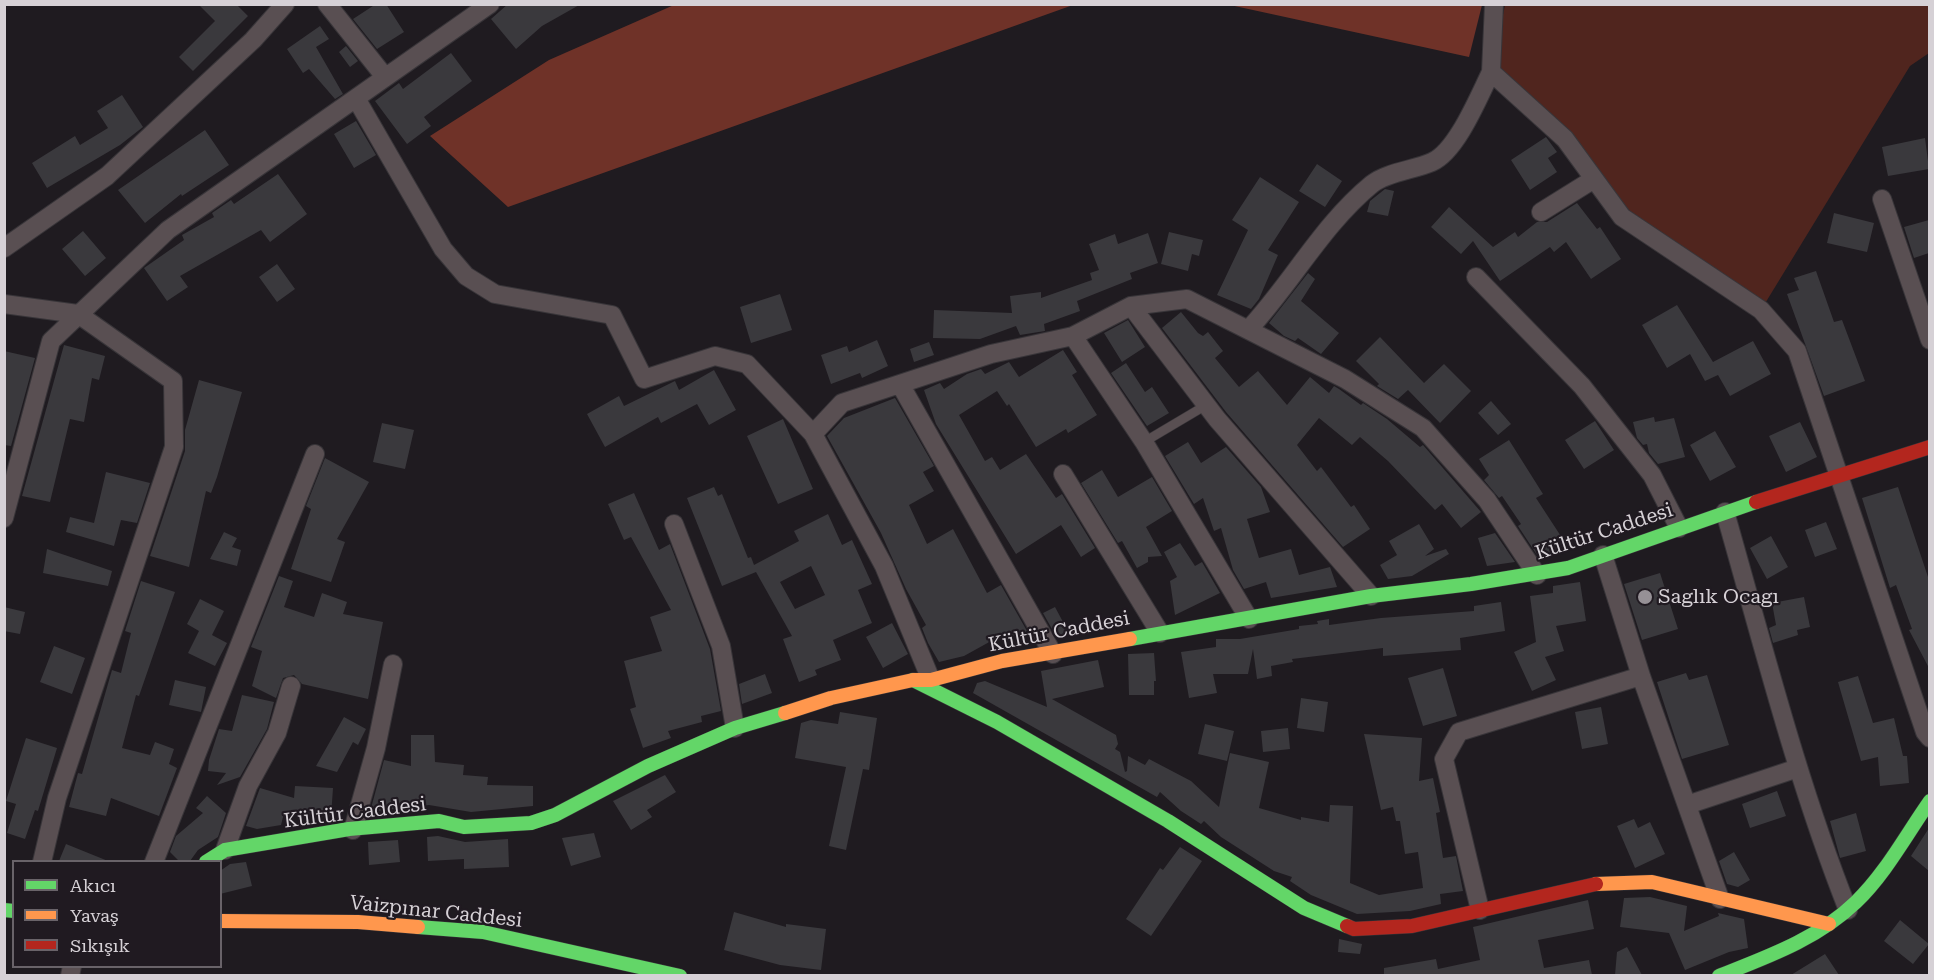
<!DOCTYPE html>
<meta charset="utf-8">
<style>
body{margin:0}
#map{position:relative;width:1934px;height:980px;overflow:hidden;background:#1f1b20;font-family:"Roboto Serif",serif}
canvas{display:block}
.frame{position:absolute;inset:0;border:6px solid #d6d1d6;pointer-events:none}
.legend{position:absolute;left:12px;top:860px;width:210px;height:108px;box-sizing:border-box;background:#201a21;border:2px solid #696369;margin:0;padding:8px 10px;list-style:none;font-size:18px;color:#d6d1d6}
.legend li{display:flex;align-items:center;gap:12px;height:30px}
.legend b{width:30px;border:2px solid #696369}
</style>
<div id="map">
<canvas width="1934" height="980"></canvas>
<div class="frame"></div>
<ul class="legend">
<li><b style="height:8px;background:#63d668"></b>Akıcı</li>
<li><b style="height:8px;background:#ff974d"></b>Yavaş</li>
<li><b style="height:8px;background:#b3261e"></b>Sıkışık</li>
</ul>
</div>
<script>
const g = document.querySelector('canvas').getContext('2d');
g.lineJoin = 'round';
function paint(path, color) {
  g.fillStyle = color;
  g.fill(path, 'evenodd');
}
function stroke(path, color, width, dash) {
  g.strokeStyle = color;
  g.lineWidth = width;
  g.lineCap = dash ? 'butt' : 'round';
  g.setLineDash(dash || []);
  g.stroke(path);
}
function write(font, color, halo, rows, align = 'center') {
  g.font = font + ' "Roboto Serif",serif';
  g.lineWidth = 4.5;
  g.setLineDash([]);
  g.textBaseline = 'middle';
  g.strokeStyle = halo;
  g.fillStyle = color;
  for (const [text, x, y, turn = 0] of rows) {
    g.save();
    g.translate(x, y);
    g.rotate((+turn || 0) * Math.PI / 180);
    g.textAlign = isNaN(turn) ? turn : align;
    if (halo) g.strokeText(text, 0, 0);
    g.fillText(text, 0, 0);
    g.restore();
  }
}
const green = new Path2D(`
 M1505,5H1929V53L1910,66L1761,310L1622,217L1491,72Z`);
const forest = new Path2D(`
 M674,5V4L1073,5L508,207L430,136L549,60Z
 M1230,5H1482L1469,57Z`);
const building = new Path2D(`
 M198,4H236L248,16L193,71L179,57L215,21Z
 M376,4H386L404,32L377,49L353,19Z
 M508,4H581L542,26L516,49L491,19Z
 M320,26L329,39L316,47L343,94L335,99L309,69L303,73L287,49Z
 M346,46L358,61L350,67L339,52Z
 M451,53L472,81L424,117L431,126L407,144L375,101L399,83L403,89Z
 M122,95L143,127L120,145L47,188L32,163L75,136L80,145L108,128L97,111Z
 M356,121L376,155L354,168L334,134Z
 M205,130L229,165L182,196L181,194L145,223L118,190Z
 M1546,137L1557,152L1548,158L1557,172L1530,190L1511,160Z
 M1925,138L1929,169L1888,176L1882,147Z
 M1317,164L1342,181L1325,207L1299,191Z
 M278,174L307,214L270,242L261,230L180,276L188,287L167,301L144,268L184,240L182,235L214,217L212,213L231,200L234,204Z
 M1260,177L1299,202L1268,250L1278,255L1259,299L1251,309L1217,295L1248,230L1232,220Z
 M1385,189L1394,191L1388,216L1367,212L1370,201Z
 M1577,203L1597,229L1600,227L1621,259L1591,279L1566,242L1554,252L1550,247L1500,281L1473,241L1461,254L1431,227L1449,207L1493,247L1515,232L1518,237L1537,222H1547Z
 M1834,213L1874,223L1867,252L1827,243Z
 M1929,220V253L1914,258L1904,227Z
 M83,231L106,258L85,276L62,249Z
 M1169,232L1203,240L1199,256L1192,254L1188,271L1161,264Z
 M1148,233L1158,263L1130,273L1132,279L1077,301L1080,311L1044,324L1045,331L1020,335L1016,326L980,339L933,338L934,310L1012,313L1010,296L1041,292V298L1092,280L1090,273L1099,270L1089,244L1115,234L1118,244Z
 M277,264L295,289L277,302L259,277Z
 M1816,271L1834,322L1842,320L1865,381L1824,396L1787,294L1799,290L1794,278Z
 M1308,273L1315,279L1301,301L1339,333L1321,354L1298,338L1295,341L1284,336L1269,323Z
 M780,294L792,330L751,343L740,307Z
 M1677,305L1713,362L1753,341L1771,374L1730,396L1718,375L1705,381L1690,354L1667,368L1642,325Z
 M1181,312L1198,333L1203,336L1208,332L1223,351L1215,358L1239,387L1258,371L1287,405L1310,377L1329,393L1334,386L1339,389L1361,405L1363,403L1387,419L1420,447L1423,445L1481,512L1461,528L1442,504L1435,510L1388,461L1360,437L1352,445L1319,418L1297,445L1317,471L1321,467L1351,507L1354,505L1370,529L1343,547L1226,412L1162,328Z
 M1128,320L1145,347L1122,362L1104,333Z
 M1380,337L1424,383L1444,364L1471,391L1440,423L1408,390L1398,399L1377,386L1379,384L1356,361Z
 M877,340L888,366L862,378L860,373L831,384L821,355L847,346L849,352Z
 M929,342L934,355L914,362L910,349Z
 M64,345L105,356L99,380L92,378L84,422L70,419L50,502L22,496Z
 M1063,350L1077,372L1072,375L1097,415L1068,433L1066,429L1036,447L1009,404L1007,406L997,391L959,415L985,461L992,457L1000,470L1026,454L1056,498L1062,494L1095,548L1081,557L1061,525L1016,554L936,424L924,390L940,383L944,389L967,374L981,369L985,374L1009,362L1019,377Z
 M4,351L35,358L11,446L4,445Z
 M1126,363L1145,392L1152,387L1169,413L1147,426L1111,373Z
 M714,370L736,410L709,425L697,404L661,423L658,417L605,447L587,414L619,396L624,406L675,381L679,390Z
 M199,380L242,392L217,477L211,493L206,491L189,567L150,556L185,451V430Z
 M895,398L934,466L923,472L934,491L909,505L927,544L953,529L987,593L1001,585L1027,631L1006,642L1002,635L964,656L939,662L928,643L922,628L926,625L906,589L881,533L827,436L844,418Z
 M1491,401L1511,424L1498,435L1478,413Z
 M1654,417L1655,422L1674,418L1685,457L1658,464L1649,453L1647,444L1643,445L1637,438L1633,422Z
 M783,419L813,489L778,504L747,436Z
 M1595,421L1614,450L1584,469L1565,440Z
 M1800,422L1817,457L1786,472L1769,436Z
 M382,423L414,430L405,469L373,462Z
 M1715,431L1736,467L1710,481L1690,445Z
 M1509,440L1543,494L1536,498L1566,544L1545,557L1539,558L1518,526L1521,524L1502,496L1499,498L1484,480L1489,475L1479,459Z
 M1188,442L1201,463L1226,447L1261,487L1270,512L1247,519L1259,558L1291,549L1299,575L1330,567L1337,587L1271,598L1266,582L1244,589L1233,570L1221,528L1214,531L1203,498L1194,504L1165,456Z
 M325,458L369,482L337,539L345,542L331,582L291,569L311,509L306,506Z
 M1102,470L1118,497L1152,477L1172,511L1146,527L1162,556L1148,557V562L1137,568L1122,541L1118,543L1081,483Z
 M106,472L150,483L137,523L121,520L114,546L66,532L70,517L94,523Z
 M714,487L718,496L722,494L748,558L751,557L754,565L799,541L794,531L828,514L842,545L852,540L872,584L858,590L872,623L833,640L841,660L815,670L817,675L799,682L783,639L792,636L756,572L722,586L687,498ZM811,566L825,595L795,609L780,582Z
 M1898,487L1929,580V668L1909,630L1912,629L1896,585L1890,588L1862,498Z
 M634,493L659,550L670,544L710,649L721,711L701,716L702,722L668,731L671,738L643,748L630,709L636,707L624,661L662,651L650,617L671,610L631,537L624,540L608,504Z
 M1826,522L1837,549L1815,557L1805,530Z
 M1419,524L1434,549L1425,556L1446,549L1449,554L1412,576L1388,579L1380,565L1397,555L1389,541Z
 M224,532L237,538L232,547L241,550L237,566L210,559Z
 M1495,533L1515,562L1487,566L1478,538Z
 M1771,536L1788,567L1767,579L1750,548Z
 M1180,543L1195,566L1202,562L1220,593L1175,615L1170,581L1177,577L1164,552Z
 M47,549L112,571L108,586L43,573Z
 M1660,573L1678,629L1642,640L1624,584Z
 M279,576L293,581L284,607L314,617L322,593L347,602L343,614L383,622L368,699L302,684L294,675L283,678L276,698L252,686L262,651L251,647Z
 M141,581L175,592L139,696L136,695L122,748L150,755L155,742L174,749L169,764L177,768L159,816L111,798L106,816L69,807L78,773L82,774L112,670L121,673L131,633L125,631Z
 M1580,582L1586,621L1556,626L1564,651L1545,657L1556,680L1532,691L1514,652L1536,642L1530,596L1553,593V586Z
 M1804,597L1810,627L1797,630L1798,635L1773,643L1769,628L1776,625L1772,603Z
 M200,599L224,611L212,635L227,643L215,666L188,653L199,631L187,624Z
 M1501,602L1505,631L1460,638L1461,650L1383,656V648L1292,659L1293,662L1271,666L1272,676L1257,679L1253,649L1248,674H1213L1217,693L1189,698L1181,652L1216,647V639H1240L1299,629V626L1318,624L1317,621L1329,619V625L1381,618L1474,611V606Z
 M4,607L25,612L20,634L4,631Z
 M1055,607L1070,635L1067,636L1057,638L1043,613Z
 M892,623L908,654L883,668L866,637Z
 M54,646L85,658L72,694L40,682Z
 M1154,653L1156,681H1154V695H1129L1128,654Z
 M1098,660L1104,687L1052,699L1116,735L1118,744L1115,749L1120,752L1125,772L1127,771L1128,756L1145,765L1149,759L1191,781L1219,807L1230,753L1269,762L1259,808L1301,820V817L1329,822L1330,805L1353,806L1350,883L1379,895L1423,888L1418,852L1405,854L1400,821H1396L1393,807L1381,810L1364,734L1422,738L1419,781L1433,778L1440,812L1436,813L1443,858L1456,856L1463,891L1440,894L1441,904L1410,911L1357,914L1311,895L1290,881L1292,877L1274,871L1221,837L1204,821L1201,824L1181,811L1160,792L1157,797L973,693L977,683L985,681L1047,707L1041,671Z
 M1443,668L1457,716L1423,726L1408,678Z
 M1686,673L1689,680L1707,675L1729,745L1682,759L1657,682Z
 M765,674L772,693L742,704L739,684Z
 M1858,676L1873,723L1894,718L1903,756H1907L1909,783L1880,786L1878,757L1861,761L1838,682Z
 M175,680L206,687L201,712L169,705Z
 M242,695L274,702L267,729L240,777L217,785L226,773L208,771L209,760L219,729L232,731Z
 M1301,698L1328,702L1324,732L1297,728Z
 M1601,707L1608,744L1582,749L1575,712Z
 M840,712L877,718L869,770L863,769L846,850L829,846L846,767L795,758L801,723L811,720L838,724Z
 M344,717L366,729L358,745L353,742L337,772L316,766Z
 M1205,724L1234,731L1227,761L1198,754Z
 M1288,728L1290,749L1263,752L1261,731Z
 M411,735H434L435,762L464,765L463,775L488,777L487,785L533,786V806L471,812L429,805L370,812L384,760L411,766Z
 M26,738L57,748L38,811L35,810L25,839L7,833L16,804L6,801Z
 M665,775L676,792L647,810L652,817L631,830L613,801Z
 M295,786L333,788L331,817L284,813L281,825L257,829L246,826L260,788L294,798Z
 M1777,791L1786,816L1750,828L1742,804Z
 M207,796L226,813L218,837L198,850L190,861H179L170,852L176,836L203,813L196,808Z
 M1856,813L1866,851L1840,858L1830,821Z
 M1634,819L1638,828L1650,822L1665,854L1635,868L1617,826Z
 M1929,828V871L1911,856Z
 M594,833L601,857L571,866L562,838Z
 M438,836L465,842L508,839L509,867L464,869V859L428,861L427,837Z
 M398,840L400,862L369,865L368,842Z
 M66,844L108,861H59Z
 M1180,847L1202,861L1151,936L1126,919L1160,868L1163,870Z
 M1734,852L1750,880L1738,887L1727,884L1719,861Z
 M246,862L252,886L220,894V871L230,864Z
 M1650,897L1687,906L1684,931L1719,916L1718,913L1744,919L1748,948L1729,952L1685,970L1669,933L1620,927L1624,898Z
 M1588,900L1594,929L1538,940L1544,968L1589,960L1592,975H1384V968L1436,959L1438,969L1480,960L1473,927Z
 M734,912L786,927V924L826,929L821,970L780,965L724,950Z
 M1900,920L1929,944L1913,964L1884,941Z
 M1339,939L1362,944L1360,954L1338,952Z
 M1627,947L1642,975H1615L1617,952Z
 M1825,954L1839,975H1791Z`);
const lane = new Path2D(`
 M1144,442L1208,404`);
const street = new Path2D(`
 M327,4L385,77
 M1494,4L1491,72L1565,139L1622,217L1761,310L1797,351L1925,732L1930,738
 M357,100L443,249L466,276L495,294L612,315L644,379L715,356L747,364L813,434L884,566L931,680
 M1882,199L1930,340
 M1541,212L1594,179
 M4,248L107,176L253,40L285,4
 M1476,277L1582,386L1652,475L1679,528
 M4,304L78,314L173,381L174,447L57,798L42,862
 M1131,306L1217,419L1371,596
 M1248,330C1292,283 1322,225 1372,184C1387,172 1414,170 1432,162C1457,151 1479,96 1491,72
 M1073,336L1144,442L1249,619
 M900,384L1053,654
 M813,434L842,403L991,354L1073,336L1131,306L1187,299L1345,379L1423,428L1487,500L1537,575
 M1063,474L1160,633
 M1725,512C1763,645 1797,781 1848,910
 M4,518L51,341L168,230L490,4
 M674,524L721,646L735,728
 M1603,555L1641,676L1720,899
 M1687,805L1798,768
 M353,830L376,748L393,664
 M225,850L248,786L277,733L291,686
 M154,862L315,454
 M1480,910L1444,759L1459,732L1641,676
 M70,976L72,966`);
const fast = new Path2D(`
 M1130,639L1371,596L1471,584L1568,568L1756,502
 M913,680L997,722L1168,821L1304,908L1347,926
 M206,862L225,850L349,829L439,821L464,827L531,823L555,815L648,766L735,728L785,713
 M4,910L14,911
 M418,927L483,932L680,976
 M1719,976C1767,957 1818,939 1856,902C1886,873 1906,835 1930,801`);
const slow = new Path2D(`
 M785,713L831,698L913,680H931L1002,661L1130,639
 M1596,884L1652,882L1829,924
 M220,921L358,922L418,927`);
const jam = new Path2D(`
 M1756,502L1930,447
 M1347,926L1354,929L1412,926L1596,884`);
const markers = [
 [1645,597,8,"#969196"]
];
const streetNames = [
 ["Kültür Caddesi",1604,532,-18],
 ["Kültür Caddesi",1059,632,-11],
 ["Kültür Caddesi",355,813,-7],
 ["Vaizpınar Caddesi",436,912,6]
];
const poiNames = [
 ["Saglık Ocagı",1658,597]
];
paint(green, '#50251e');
paint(forest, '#6f3228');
paint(building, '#3a393d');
stroke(lane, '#383539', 10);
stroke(street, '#383539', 20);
stroke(fast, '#383539', 15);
stroke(slow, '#383539', 15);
stroke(jam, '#383539', 15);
stroke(lane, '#594f52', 9);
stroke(street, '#594f52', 18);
stroke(fast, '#63d668', 14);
stroke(slow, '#ff974d', 14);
stroke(jam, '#b3261e', 14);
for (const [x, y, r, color] of markers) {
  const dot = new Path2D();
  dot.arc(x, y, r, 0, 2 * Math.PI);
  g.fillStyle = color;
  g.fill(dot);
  stroke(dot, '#201a21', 2);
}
write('20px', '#d6d1d6', '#201a21', streetNames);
write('20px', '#d6d1d6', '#201a21', poiNames, 'left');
</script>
